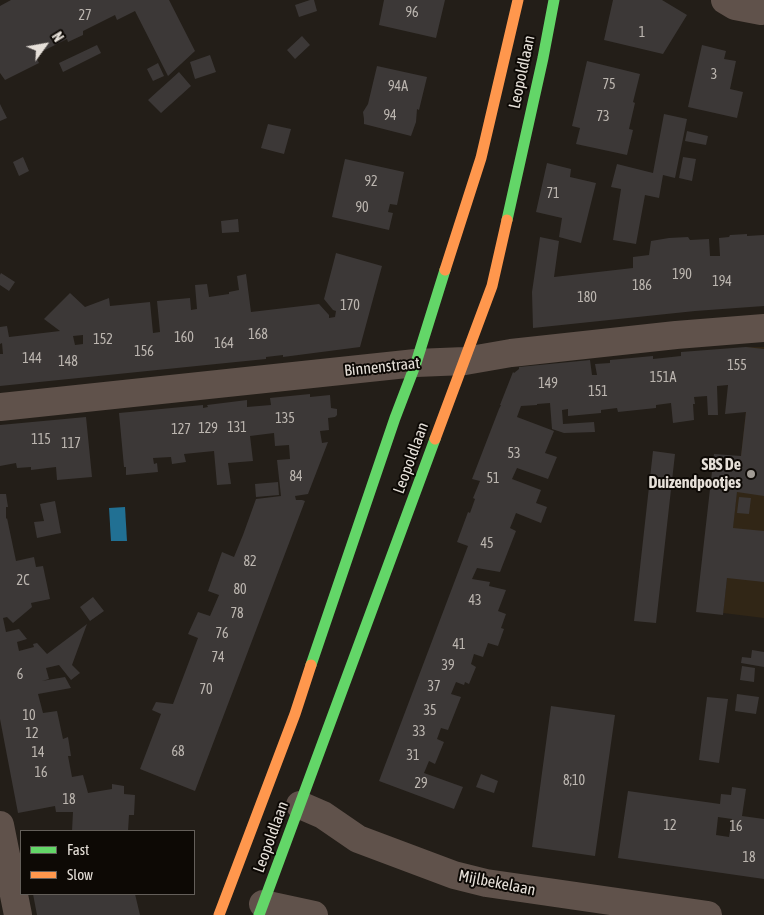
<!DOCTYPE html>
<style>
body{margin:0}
#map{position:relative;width:764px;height:915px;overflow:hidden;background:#231e18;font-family:"Asap Condensed",sans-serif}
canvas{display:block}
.legend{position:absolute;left:20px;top:830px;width:175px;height:65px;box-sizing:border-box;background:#0d0905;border:1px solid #645f5a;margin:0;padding:6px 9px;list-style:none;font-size:15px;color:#e6e0d9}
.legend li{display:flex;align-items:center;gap:10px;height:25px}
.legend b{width:25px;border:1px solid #645f5a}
.north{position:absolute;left:20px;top:20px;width:50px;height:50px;-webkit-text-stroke:4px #0d0905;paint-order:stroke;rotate:58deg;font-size:14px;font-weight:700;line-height:20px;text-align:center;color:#e6e0d9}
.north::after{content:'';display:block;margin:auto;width:18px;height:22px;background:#e6e0d9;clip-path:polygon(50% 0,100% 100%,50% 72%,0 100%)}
</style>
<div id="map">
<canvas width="764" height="915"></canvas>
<ul class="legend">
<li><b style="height:6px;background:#63d668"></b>Fast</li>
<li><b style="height:6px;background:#ff974d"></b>Slow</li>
</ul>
<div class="north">N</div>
</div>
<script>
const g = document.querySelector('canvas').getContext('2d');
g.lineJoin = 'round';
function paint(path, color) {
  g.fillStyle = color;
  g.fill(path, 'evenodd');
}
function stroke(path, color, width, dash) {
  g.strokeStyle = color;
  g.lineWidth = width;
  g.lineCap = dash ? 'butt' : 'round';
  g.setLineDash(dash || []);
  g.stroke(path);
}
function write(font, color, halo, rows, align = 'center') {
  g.font = font + ' "Asap Condensed",sans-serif';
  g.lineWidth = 4;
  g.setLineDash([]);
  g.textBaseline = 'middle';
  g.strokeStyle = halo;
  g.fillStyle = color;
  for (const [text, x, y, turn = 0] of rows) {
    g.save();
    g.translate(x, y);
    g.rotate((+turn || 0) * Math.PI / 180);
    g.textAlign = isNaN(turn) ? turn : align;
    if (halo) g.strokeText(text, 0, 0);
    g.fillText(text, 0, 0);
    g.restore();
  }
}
const built = new Path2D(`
 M746,347H764V618L723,613L749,384Z`);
const water = new Path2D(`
 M125,507L127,541H111L109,508Z`);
const building = new Path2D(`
 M11,0H169L195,51L168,76L135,11L117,20L115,15L83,31V35L68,42L67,39L35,55L39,63L5,80L0,73V6Z
 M310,0H314L317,11L299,17L295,5Z
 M384,0H445L436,38L379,25Z
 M613,0H662L687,15L663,54L604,40Z
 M302,36L310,45L295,59L287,50Z
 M97,45L101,53L63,72L59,63Z
 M702,45L726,51L724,59L736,61L730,89L743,92L737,118L688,107Z
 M210,55L216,72L195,79L190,62Z
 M587,61L640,74L633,102L635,103L629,129L633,130L627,155L576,144L580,128L572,126Z
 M158,63L164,76L153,81L147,69Z
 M377,66L427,77L419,110L417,109L416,122L411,136L364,124V119L363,112L368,104Z
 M179,72L191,86L161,113L148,100Z
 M0,104L7,118L0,121Z
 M664,114L687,119L675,178L663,175L659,198L645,195L636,244L613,240L621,189L611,187L617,164L653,173Z
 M268,124L291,129L284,154L261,148Z
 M687,131L708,136L706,145L685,141Z
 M23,157L29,171L19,176L13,162Z
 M683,157L696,159L692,181L679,178Z
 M345,159L404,172L397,205L390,204L388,212L393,213L389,230L332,217Z
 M547,163L571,169L570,177L596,183L581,243L559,237L562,218L536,212Z
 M238,219L239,232L222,233L221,221Z
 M747,234V236L764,235V306L695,311L533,328L532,292L540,237L559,241L554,277L633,268V257L649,255L651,241L669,238L688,237L690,240L709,239L710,256H720L719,238L729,237L730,235Z
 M336,253L382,266L360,347L283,357V355L266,357V359L236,362L0,386V354H3L2,343L0,344V327L7,326L9,337L60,331L44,319L70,293L85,307L109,298L110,306L150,302L153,333L160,332L157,301L190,298L191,310L197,309L195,285L207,284L209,297L229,294V292L239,290L237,276L246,274L251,312L319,304L329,315V318L335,317L336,311L333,310L324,299ZM83,335V344L75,345L73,336Z
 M1,273L15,282L9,291L0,285V275Z
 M746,347L764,349V496L737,492L733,528L764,531V582L727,578L723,615L696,612L714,454L741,456L746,412L725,414L728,385L717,386L718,415H708L707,396L694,397L695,404H693L694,420L673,423L671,403L656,405V408L618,412L617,408L601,410V413L568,416V409L562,410L563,424L594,422L595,432L564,433L552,429L550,403L537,404V405L521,406L517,417L554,431L545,453L557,457L548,479L517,468L512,479L541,490L536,503L547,507L541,523L516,513L510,528L516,531L500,572L477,568L472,579L490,582L489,586L506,590L498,611L506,614L501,628L504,629L498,646L488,643L483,657L474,654L471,664L476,667L469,684L465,682L464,685L456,682L451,694L461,697L448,730L441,728L437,739L444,742L435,764L429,761L424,773L463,787L454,809L379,781L468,546L457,542L468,512L470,513L475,499L473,498L480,481L472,479L499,409L501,405H500L513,372L514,373L519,369V367L590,360L592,375H597L595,364L610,363V360L653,356V359L681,356V352Z
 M310,394V397L330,395L331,408L337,409V415L335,417L328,418L329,430L320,431L322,443L328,442L308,494L295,496L296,500H302L305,501L195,791L140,769L161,714L152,710L156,702L173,704L198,638L188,634L198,612L210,616L219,595L208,591L222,552L234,557L243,535L256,499L281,496L277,460L290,459L289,445L275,446L274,433L250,436L253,461L228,463L231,484L217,485L214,451L184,454L186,462L172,464L171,457L153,458L154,464L157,463L158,472L126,475V467H124L119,413L203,405V408L208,407L207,405L247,400V407L271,405L270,398Z
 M86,417L92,477L57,480L56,467L31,470V467L17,468L16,463L0,466V425Z
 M653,451L675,454L656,623L634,621Z
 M278,482L279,495L256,497L255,484Z
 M0,494H6L8,507H6V519L7,518L16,561L34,557L36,567L43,566L50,599L31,603L32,607L13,623L7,617L3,618L6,632L19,629L27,639L17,642L19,651L34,647L33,644L37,643L47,654L87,624L72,665L80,673L71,680L59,665L46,668L49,679L42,681L65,677L71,688L38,694L43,713L57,711L63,739L68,737L71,756H68L72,777L83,775L88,793L112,789V784L124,786V794L135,795L134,815H129L128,831H72L73,812H56L55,806L18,813L0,719Z
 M739,497L751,498L749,514L737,513Z
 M55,501L61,533L37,538L34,522L44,521L40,504Z
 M93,597L104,611L90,621L80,607Z
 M752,650L764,652V667L741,663L742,657L751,658Z
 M742,666L755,668L754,682L740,680Z
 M737,694L759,697L756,714L735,711Z
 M707,697L728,699L719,763L699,760Z
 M551,706L615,715L595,856L532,847Z
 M481,774L498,781L494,793L476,787Z
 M732,787L746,789L742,816L764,819V879L618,858L628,791L720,804L721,794L731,795ZM718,817L732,819L729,837L716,835Z
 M33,894H135L140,915H37Z`);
const street = new Path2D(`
 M725,0L735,6L761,11L764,9
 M0,407L416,363L465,361L511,353L676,335L764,328
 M300,805L323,815L358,839L454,875L486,883L708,915
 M0,825L18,915
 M263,904L314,915`);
const fast = new Path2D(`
 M507,220L543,58L554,0
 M311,665L395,418L416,363L445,270
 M259,915L435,439`);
const slow = new Path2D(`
 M445,270L481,158L518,0
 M435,439L492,286L507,220
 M219,915L295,714L311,665`);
const markers = [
 [751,474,5,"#a29c95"]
];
const numberNames = [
 ["96",412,13],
 ["27",85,16],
 ["1",642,33],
 ["3",714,75],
 ["75",609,85],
 ["94A",398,87],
 ["94",390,116],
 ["73",603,117],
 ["92",371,182],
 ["71",553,194],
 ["90",362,208],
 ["190",682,275],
 ["194",722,282],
 ["186",642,286],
 ["180",587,298],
 ["170",350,306],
 ["168",258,335],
 ["160",184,338],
 ["152",103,340],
 ["164",224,344],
 ["156",144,352],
 ["144",32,359],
 ["148",68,362],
 ["155",737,366],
 ["151A",663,378],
 ["149",548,384],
 ["151",598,392],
 ["135",285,419],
 ["131",237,428],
 ["129",208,429],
 ["127",181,430],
 ["115",41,440],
 ["117",71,444],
 ["53",514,454],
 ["84",296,477],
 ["51",493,479],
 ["45",487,544],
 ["82",250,562],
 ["2C",23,581],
 ["80",240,590],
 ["43",475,601],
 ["78",237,614],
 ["76",222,634],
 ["41",459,645],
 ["74",218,658],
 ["39",448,666],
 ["6",20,675],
 ["37",434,687],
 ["70",206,690],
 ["35",430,711],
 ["10",29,716],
 ["33",419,732],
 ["12",32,734],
 ["68",178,752],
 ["14",38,753],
 ["31",413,756],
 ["16",41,773],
 ["8;10",574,781],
 ["29",421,784],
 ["18",69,800],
 ["12",670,826],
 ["16",736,827],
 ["18",749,858]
];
const streetNames = [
 ["Leopoldlaan",522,72,-78],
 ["Binnenstraat",382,367,-6],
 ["Leopoldlaan",411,458,-70],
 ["Leopoldlaan",271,837,-70],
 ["Mijlbekelaan",497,883,11]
];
const poiNames = [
 ["SBS De",741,465],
 ["Duizendpootjes",741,483]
];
paint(built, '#312616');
paint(water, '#217093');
paint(building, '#3c3837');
stroke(street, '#60524b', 28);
stroke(fast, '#63d668', 11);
stroke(slow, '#ff974d', 11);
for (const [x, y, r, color] of markers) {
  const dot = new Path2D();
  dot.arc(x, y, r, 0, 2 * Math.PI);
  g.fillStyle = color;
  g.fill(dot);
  stroke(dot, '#0d0905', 2);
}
write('14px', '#bcb6b0', null, numberNames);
write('16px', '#e6e0d9', '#0d0905', streetNames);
write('bold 16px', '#e6e0d9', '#0d0905', poiNames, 'right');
</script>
